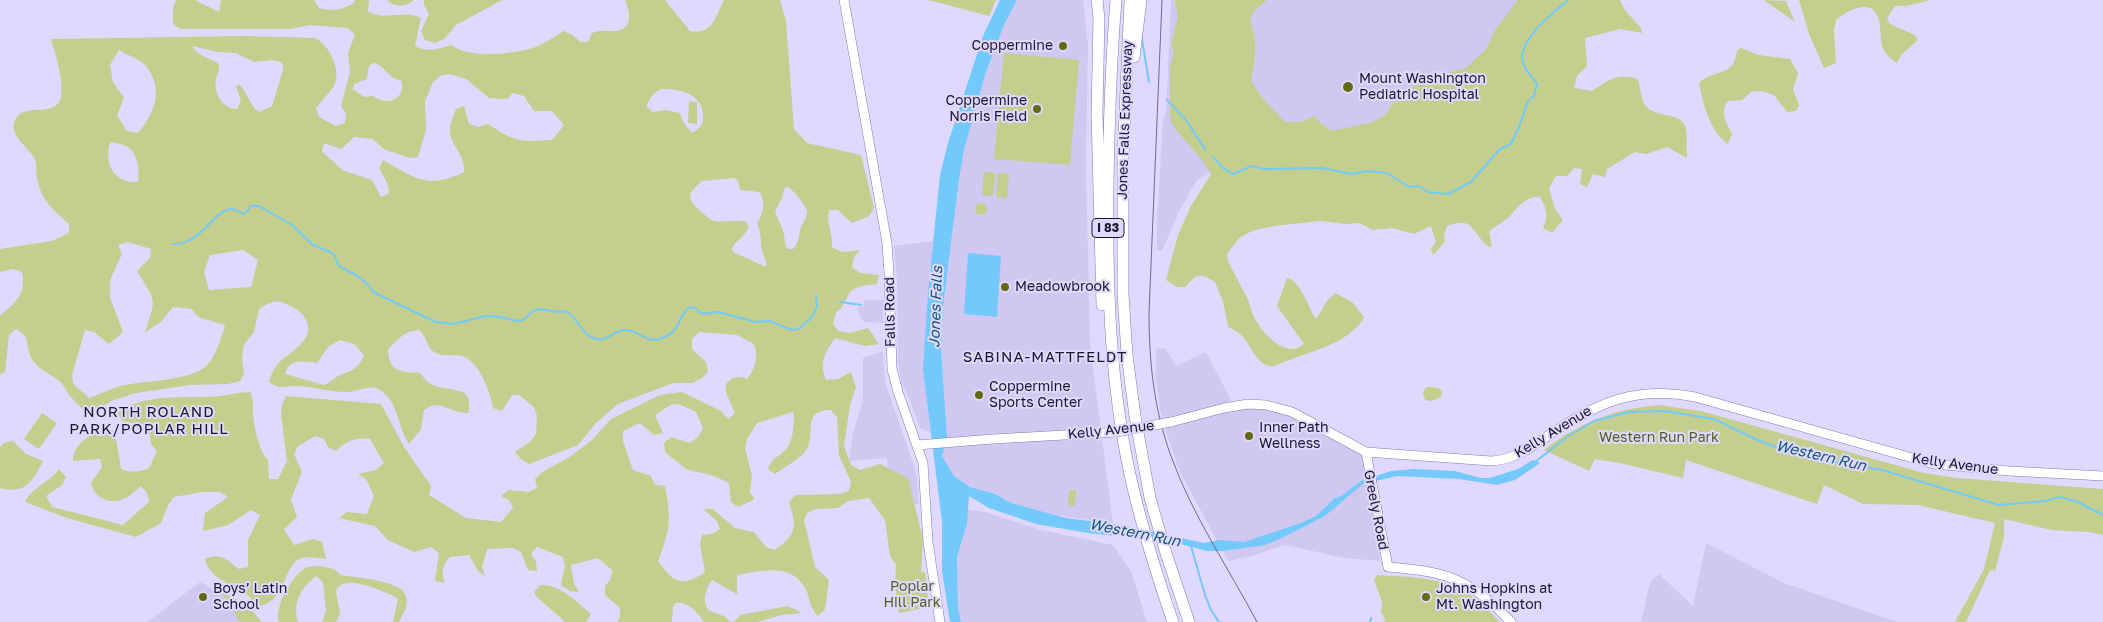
<!DOCTYPE html>
<meta charset="utf-8">
<style>
body{margin:0}
canvas{display:block;background:#e0d8ff}
</style>
<canvas width="2103" height="622"></canvas>
<script>
const g = document.querySelector('canvas').getContext('2d');
g.lineJoin = 'round';
function paint(path, color) {
  g.fillStyle = color;
  g.fill(path, 'evenodd');
}
function stroke(path, color, width, dash) {
  g.strokeStyle = color;
  g.lineWidth = width;
  g.lineCap = dash ? 'butt' : 'round';
  g.setLineDash(dash || []);
  g.stroke(path);
}
function write(font, color, halo, rows, align = 'center') {
  g.font = font + ' "Golos Text",sans-serif';
  g.lineWidth = 4;
  g.setLineDash([]);
  g.textBaseline = 'middle';
  g.strokeStyle = halo;
  g.fillStyle = color;
  for (const [text, x, y, turn = 0] of rows) {
    g.save();
    g.translate(x, y);
    g.rotate((+turn || 0) * Math.PI / 180);
    g.textAlign = isNaN(turn) ? turn : align;
    if (halo) g.strokeText(text, 0, 0);
    g.fillText(text, 0, 0);
    g.restore();
  }
}
const built = new Path2D(`
 M1017,0H1083L1088,44L1086,169L1090,344L1113,524L1051,514L1011,503L993,493L970,487L954,476L942,456L947,437L941,348L943,307L959,180L964,150L986,72L1004,25Z
 M1171,0H1588L1531,79L1214,171L1197,180L1179,211L1162,251L1157,250V224L1163,117L1166,116Z
 M933,241L923,369L931,433L920,428L910,400L901,382L898,359L897,282L894,246Z
 M864,300H883V323L864,322L860,317L857,307H863Z
 M1165,348L1176,366L1206,352L1234,406L1281,408L1365,454L1380,561L1345,558L1285,545L1251,556L1228,561L1180,472L1167,434L1160,409L1156,380V349Z
 M883,351L885,382L914,466L917,478L919,504L890,505L887,458L849,461L853,434L863,399V358Z
 M967,509L985,512L1041,530L1113,545L1131,571L1147,622H961L958,608L957,557L967,524Z
 M1706,543L1790,586V585L1897,622H1641L1650,582L1659,574L1693,606Z
 M200,582L243,608L245,622H147Z`);
const green = new Path2D(`
 M176,0H195L219,12L221,0H314L319,8C331,12 343,10 354,3L355,0H369L368,11C384,22 404,9 421,18L415,46C428,53 438,49 451,45C470,59 507,54 530,49C541,46 554,37 564,31L573,35L580,42H588L592,33C604,28 610,33 620,30C634,26 629,10 625,0H665L690,31C713,35 715,17 724,0H780L786,21L794,129L807,143L861,155L874,208L869,216L852,223L838,210H829C826,223 833,234 832,247L841,252L860,250L854,257L852,267L860,273L879,275L877,284C871,285 862,285 856,288C845,292 847,307 836,312L833,324L838,331L850,333L868,328L879,344L865,346L835,338C825,352 819,363 826,380L838,379L851,372L856,387L850,405L844,446L851,465L860,470L880,464L908,478L923,539L921,572H925L929,607L899,613L895,587L896,565L890,556L885,520L869,498L848,501L838,508L816,509L808,512L804,520L815,567L829,580L825,609L818,616C807,603 812,601 805,588C791,562 761,571 737,575V594L712,580C705,591 702,599 708,610L726,617L730,622H704C698,613 688,601 676,603L673,607L672,622H617L620,617V608L605,595V586L611,579L612,570L598,558L571,565L574,584L579,592L570,591L561,585L565,566L563,557L537,547L531,554L536,562L537,571L528,570L521,552L513,548L487,549L482,567L485,576L478,571L469,555L450,557C442,566 441,572 445,583L435,581L439,553L431,547L414,552L388,540L375,526L339,518L347,512L367,514L374,496L366,479L358,474L376,470L384,463L370,439C357,437 345,441 336,451L328,447L324,439L315,436L298,446L294,454L302,472L291,499L297,517L284,529L294,545L313,539L322,542L326,559C319,558 310,556 302,558C282,564 288,601 259,606C254,601 249,596 244,592C229,583 209,578 205,559C220,552 227,560 239,569L248,567V540L260,515L251,510L228,525L203,531L205,513L228,497L220,492H202L174,497L168,505L161,523L136,537L67,518L25,502C32,487 49,483 59,469L66,477L62,485L46,496L52,507L123,525L149,502L147,493L141,486C137,489 133,493 129,496C114,507 95,500 91,483L102,467L100,459L73,461C73,442 93,434 107,427L115,432L121,469C132,473 139,472 149,468L157,451L151,444L149,426L122,421L117,413C146,392 185,399 219,396C230,395 240,392 250,392C254,400 253,403 253,411C253,424 259,451 268,460L269,479H278L287,461L281,414L282,405L286,396L381,404L404,447L431,486L429,495L466,518L501,522L513,508L509,500L501,496L509,490L529,492L537,488L535,479L542,472L568,458L591,441L611,419L660,395L682,392L721,411L728,419L735,413L727,395L725,386C731,377 736,375 747,379C755,369 759,357 754,344L737,335L699,332L692,339V349L706,362L708,372L701,379L692,383H673L618,404L596,423L578,445L529,464L521,459L515,452L530,442L536,434L537,416L534,407L519,395H512L502,411L493,408C491,394 480,364 465,357C456,353 443,358 434,352C426,347 428,338 419,330C404,331 398,339 388,350C389,372 401,372 420,373C424,378 428,384 435,386C451,392 475,385 468,413C447,413 442,398 424,410L421,429L409,444C398,428 399,405 383,392C370,382 360,392 346,392C330,392 314,387 299,386C293,385 286,387 280,387C276,387 273,384 269,382C271,375 273,370 278,364C288,352 314,342 307,322C303,312 294,307 284,303C274,299 267,304 259,309L254,332L244,344L242,359L244,374L240,381L228,384L190,385L136,393L111,401L88,415C82,408 75,402 69,395C67,392 66,388 63,385C55,375 41,372 33,361C24,348 33,338 16,329L9,335L5,372L0,375V316C15,303 27,294 22,272L13,269L0,272V249L52,241L69,233V224C53,210 41,200 37,178C36,173 37,165 35,159C30,148 4,133 17,117C21,111 28,111 34,110C42,110 54,110 59,102C67,90 55,52 51,39L243,36L315,38C329,44 342,71 334,86C329,93 322,101 316,108L319,117L336,126L345,123L346,114L341,106L350,72L348,53L355,35L348,28L310,25L290,29H181L173,24V8ZM192,46L218,52L236,53L254,62L272,60L281,62L283,66V70L272,106L259,112C250,106 247,92 239,84L236,87L241,100L237,109C223,109 213,93 216,80C217,74 220,70 219,64C210,58 198,56 192,46ZM119,50C127,55 140,59 146,66C164,89 155,113 138,133L127,131L117,115L124,98L113,82L110,65ZM373,63C385,64 388,80 401,80C407,97 389,108 373,96L364,97L353,89L354,84L367,79L369,66ZM449,74L466,79L489,98L507,99L513,93L524,96L534,111H552L564,125L552,140C520,142 515,142 488,124L478,127L469,124L464,106L456,109C454,115 450,123 450,129C449,145 466,154 464,172C427,190 416,178 383,160L379,168L388,185L389,194L381,197L372,180L344,171L322,152L324,143L341,149L354,137L372,139L384,149L409,158L418,157L426,130L425,101L433,82L440,76ZM661,89C681,89 704,94 703,118C703,125 698,130 692,133L683,122L680,113L666,110L653,112L646,106L653,94ZM110,142C115,143 125,144 129,148C138,155 140,172 138,182C113,183 104,164 110,142ZM734,178L738,181L740,190L760,192C765,204 764,213 757,223C762,233 760,242 762,251C764,258 767,260 766,267L733,252L732,248C737,239 745,237 749,226L746,222C735,219 725,223 714,221C709,220 689,202 690,197C690,191 698,185 702,181ZM788,187C794,191 806,205 807,212C807,218 803,222 801,227C798,237 800,241 793,249H788C784,244 785,240 784,234C782,226 777,219 775,211L782,198L784,189ZM128,242L151,249L150,258L137,271C156,302 157,297 145,332L161,322L173,307L192,309L198,317L225,325C221,339 216,357 205,367C191,380 145,381 126,385C113,387 101,394 89,398L73,384L72,375L85,330L94,332L109,344L123,332L110,298V280L122,254L118,245ZM243,250L258,260L251,287L209,290L204,272L210,255ZM340,340L354,344L364,355C359,369 351,371 338,376C333,379 330,383 324,385L285,374C288,358 305,361 317,363L328,347ZM679,404L696,412L703,428L698,437L690,443L671,437L664,443L665,452L686,469L714,476L729,483L731,502L738,507L755,499L750,493L752,476L745,448L747,439L757,423L793,412C795,420 793,441 787,448C781,457 773,455 768,469L775,474C785,467 797,460 805,452C818,437 799,410 831,410L837,417L839,455L851,482L849,491L840,494L795,495L789,502C797,527 797,534 775,550L766,547L754,532L735,528L713,509H703L717,521L720,529L712,534L702,535L700,544L705,572C681,588 674,583 658,561C671,527 671,521 665,486L655,485L651,476L633,470L623,441V431L640,423L654,435L663,433L655,415L670,405Z
 M387,0H414C406,7 395,8 387,0Z
 M424,0H502L456,25L444,39L435,43L425,40L421,31L429,14L424,5Z
 M928,0H996L989,16Z
 M1175,0H1267L1254,11L1250,19L1255,39V56L1251,81L1264,100L1285,122H1301L1314,116L1322,124L1332,131L1373,122L1385,115L1391,105L1405,96L1410,89L1437,76L1466,68L1486,49L1495,30L1518,0H1620L1625,10L1641,28L1642,33L1620,29L1585,38L1587,66L1577,76L1574,88L1592,91C1610,80 1616,73 1638,79C1640,87 1641,98 1645,105C1655,119 1679,111 1685,126C1688,132 1686,150 1687,158L1667,147L1646,154L1635,152L1607,169L1605,177L1593,174L1587,187L1580,184L1582,169L1574,168L1567,176H1556L1549,188L1555,209L1563,220L1552,233L1543,228C1549,215 1547,209 1540,197C1527,195 1517,208 1510,216C1504,222 1495,226 1489,231L1492,246L1489,247C1472,234 1474,215 1447,226L1444,234L1445,242L1433,255L1431,249L1436,242L1431,226L1414,234L1392,228L1373,230L1359,223L1346,224L1320,221L1274,226L1252,231L1239,238L1227,254L1228,261C1234,274 1242,287 1248,300C1250,305 1251,310 1253,315C1260,331 1286,361 1304,344L1277,306L1287,278C1299,279 1309,307 1315,318H1317L1327,301L1335,293L1352,302L1364,317C1352,344 1300,354 1275,366C1256,368 1253,346 1241,335C1238,331 1232,330 1228,326L1223,301L1215,282C1199,272 1197,274 1185,287H1177L1166,280L1178,235L1191,206L1211,174L1202,160L1173,126L1170,116V67L1174,54L1171,43L1178,17Z
 M1764,0L1786,1L1795,22Z
 M1799,0H1931L1906,6H1895L1887,18L1890,24L1915,35L1918,40L1902,54L1897,63C1871,48 1887,27 1875,12C1866,0 1844,13 1836,20L1834,30L1836,63L1824,68L1809,34Z
 M1741,48L1758,55L1790,59L1798,73L1793,89L1799,106L1796,111L1787,112L1774,95L1762,91L1751,92L1742,100L1728,101C1719,112 1727,123 1732,134L1728,144C1710,132 1703,103 1699,83C1716,67 1733,79 1737,51Z
 M1004,53L1079,60L1070,165L994,159Z
 M689,101L697,102V124L688,123Z
 M984,172L995,173L993,196L982,195Z
 M998,173L1009,174L1007,198L996,197Z
 M975 209a6 6 0 1 1 12 0a6 6 0 1 1-12 0Z
 M1429,387L1439,388L1442,392L1441,397L1432,401L1425,400L1423,393L1426,388Z
 M1659,405L1701,411L1924,473L1957,478L2103,489V535L2089,532L2052,530L2004,519V537L1995,571L1990,570L1966,622H1955L1984,569L1995,523L1918,505L1863,504L1824,485L1817,504L1686,460L1683,478L1620,463L1595,459L1589,471L1544,450C1580,422 1614,409 1659,405Z
 M42,413L57,423L39,449L24,439Z
 M13,441L26,454L43,461C33,481 25,495 0,488V447L4,443Z
 M1069,490H1076L1075,506L1068,505Z
 M320,566L334,569L341,575L375,580L390,584L403,590L407,599L406,608L399,622H393L398,599L394,596C381,591 343,572 336,591L340,614L336,622H322L326,611L323,582L316,576C301,588 292,603 298,622H279C274,608 291,577 304,569C308,566 314,566 320,566Z
 M1377,575C1407,577 1442,577 1468,593C1480,601 1490,612 1500,622H1383L1386,620L1381,613L1382,602L1374,580Z
 M541,585C560,584 578,603 591,614L586,622H565L536,596L534,592Z
 M218,590L246,604L262,622H239L231,605Z
 M788,606L802,613L781,615L758,622H734L740,615Z`);
const water = new Path2D(`
 M1000,0H1017L1004,25L986,72L964,150L959,180L943,307L941,348L947,437L942,456L954,476L970,487L993,493L1011,503L1066,518L1121,525L1204,543L1219,540L1244,542L1301,523L1316,516L1335,498L1341,496L1361,481L1391,471L1414,469L1455,471L1481,478H1490L1518,469L1533,460L1540,463L1515,480L1497,485L1459,479L1397,476L1363,484L1325,516L1282,538L1265,545L1223,551H1207L1173,542L1088,533L1036,524L989,508L969,496L967,524L957,557L958,608L961,622H950L942,571V522L923,369L928,293L940,175L948,143L983,36Z
 M968,253L1001,256L997,317L964,314Z`);
const stream = new Path2D(`
 M1142,39L1149,82
 M1167,100L1186,120L1205,149
 M1213,157L1223,168L1233,174L1252,166L1264,169L1322,168L1351,174L1367,171L1387,173L1409,187L1418,186L1428,192L1448,194L1471,182L1499,150L1511,144L1519,127L1528,101L1534,96L1537,84C1532,77 1522,67 1522,57C1523,36 1554,12 1568,0
 M173,244C201,245 211,213 230,209C236,208 239,213 245,214L251,206H259L292,225L313,245L330,252L335,256L339,266L361,278L375,293L436,322L454,324L486,316L500,317L517,321L523,320L533,311L538,309L559,312L564,311C577,315 579,331 591,337C608,345 612,329 627,330C641,331 647,347 667,336C681,329 679,313 690,307L695,308L702,314L718,312L756,322L769,321L792,330L799,329L813,316L817,306L816,295
 M840,302L861,305
 M1535,462L1567,437L1594,421L1629,412L1665,411L1714,419L1755,439L1773,446L1824,460L1882,470L1999,505L2045,501L2060,497L2078,502L2103,515
 M1191,546L1205,595L1211,610L1219,622
 M1370,622L1371,618`);
const secondary = new Path2D(`
 M844,0L887,243L889,273L892,369L898,392L923,463L928,542L940,622
 M1171,422L1224,408L1248,404L1266,405L1292,412L1366,452L1491,461C1515,460 1533,446 1552,433C1600,401 1637,386 1695,397L1934,464L2009,471L2103,476
 M917,445L993,439
 M1366,452L1388,567C1449,572 1468,578 1511,622`);
const motorway = new Path2D(`
 M1097,0L1099,18L1097,113L1102,305
 M1116,0C1111,61 1109,123 1108,185C1107,275 1109,366 1126,455C1137,513 1154,567 1173,622
 M1130,0L1123,158V294L1127,355L1135,416L1150,498L1165,550L1189,622
 M1134,57L1141,0`);
const tram = new Path2D(`
 M1162,0L1149,313C1149,362 1154,410 1171,456C1192,515 1228,567 1257,622`);
const secondaryBridge = new Path2D(`
 M993,439L1117,432L1171,422`);
const markers = [
 [1063,46,5,"#616a0e"],
 [1348,87,6,"#616a0e"],
 [1037,109,5,"#616a0e"],
 [1005,287,5,"#616a0e"],
 [979,395,5,"#616a0e"],
 [1249,436,5,"#616a0e"],
 [203,597,5,"#616a0e"],
 [1426,597,5,"#616a0e"]
];
const shields = [
 [1108,228,32]
];
const shieldNames = [
 ["I 83",1108,228]
];
const poiNames = [
 ["Coppermine",1053,46,"right"],
 ["Mount Washington",1359,79],
 ["Pediatric Hospital",1359,95],
 ["Coppermine",1027,101,"right"],
 ["Norris Field",1027,117,"right"],
 ["Meadowbrook",1015,287],
 ["Coppermine",989,387],
 ["Sports Center",989,403],
 ["Inner Path",1259,428],
 ["Wellness",1259,444],
 ["Boys’ Latin",213,589],
 ["School",213,605],
 ["Johns Hopkins at",1436,589],
 ["Mt. Washington",1436,605]
];
const streetNames = [
 ["Jones Falls Expressway",1125,120,-88],
 ["Falls Road",890,312,-91],
 ["Kelly Avenue",1111,430,-6],
 ["Kelly Avenue",1553,432,-31],
 ["Kelly Avenue",1955,464,8],
 ["Greely Road",1376,510,79]
];
const parkNames = [
 ["Western Run Park",1659,438],
 ["Poplar",912,587],
 ["Hill Park",912,603]
];
const waterNames = [
 ["Jones Falls",936,307,-88],
 ["Western Run",1821,456,13],
 ["Western Run",1135,533,11]
];
const neighbourhoodNames = [
 ["SABINA-MATTFELDT",1045,357],
 ["NORTH ROLAND",149,412],
 ["PARK/POPLAR HILL",149,429]
];
paint(built, '#d1c8f2');
paint(green, '#c4ce8d');
paint(water, '#73c9fa');
stroke(stream, '#73c9fa', 2);
stroke(secondary, '#8677b2', 10);
stroke(motorway, '#8677b2', 12);
stroke(secondary, '#fff', 9);
stroke(motorway, '#fff', 11);
stroke(tram, '#716a88', 1);
stroke(secondaryBridge, '#8677b2', 10, []);
stroke(secondaryBridge, '#fff', 9);
for (const [x, y, r, color] of markers) {
  const dot = new Path2D();
  dot.arc(x, y, r, 0, 2 * Math.PI);
  g.fillStyle = color;
  g.fill(dot);
  stroke(dot, '#e0d8ff', 2);
}
for (const [x, y, w] of shields) {
  const box = new Path2D();
  box.roundRect(x - w / 2, y - 9.5, w, 19, 4);
  g.fillStyle = '#e0d8ff';
  g.fill(box);
  stroke(box, '#1c162d', 1);
}
write('bold 12px', '#1c162d', null, shieldNames);
write('14px', '#1c162d', '#e0d8ff', poiNames, 'left');
write('14px', '#1c162d', '#e0d8ff', streetNames);
write('14px', '#565d21', '#e0d8ff', parkNames);
write('italic 15px', '#125677', '#e0d8ff', waterNames);
g.letterSpacing = '1px';
write('15px', '#1c162d', '#e0d8ff', neighbourhoodNames);
g.letterSpacing = '0px';
</script>
